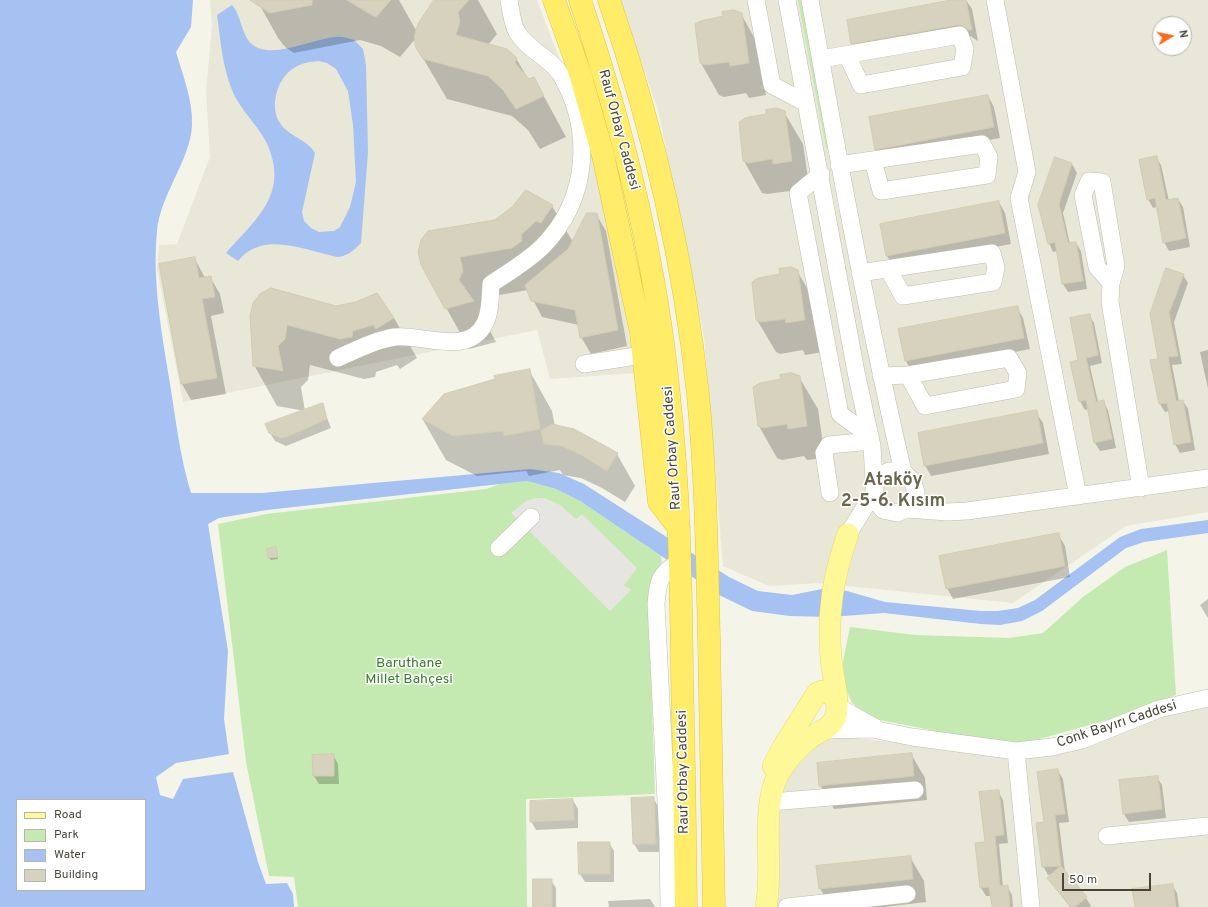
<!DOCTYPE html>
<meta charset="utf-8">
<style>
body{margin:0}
#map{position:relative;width:1208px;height:907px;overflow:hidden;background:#f5f4e9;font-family:Overpass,sans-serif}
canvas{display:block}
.legend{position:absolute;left:16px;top:799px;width:130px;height:92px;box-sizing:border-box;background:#fff;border:1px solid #b6b5af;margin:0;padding:5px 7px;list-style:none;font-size:12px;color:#494637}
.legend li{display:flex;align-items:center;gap:8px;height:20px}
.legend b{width:20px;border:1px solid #b6b5af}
.north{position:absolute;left:1152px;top:16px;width:40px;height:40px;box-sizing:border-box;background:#fff;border:1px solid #b6b5af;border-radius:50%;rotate:80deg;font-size:11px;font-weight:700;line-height:16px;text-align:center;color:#494637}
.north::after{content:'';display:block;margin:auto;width:14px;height:18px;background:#fe6b17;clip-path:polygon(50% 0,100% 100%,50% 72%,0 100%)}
.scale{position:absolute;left:1062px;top:873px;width:89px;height:18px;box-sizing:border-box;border:2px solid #494637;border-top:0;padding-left:5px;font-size:12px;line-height:14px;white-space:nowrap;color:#494637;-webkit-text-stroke:3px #fff;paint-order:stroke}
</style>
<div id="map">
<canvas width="1208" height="907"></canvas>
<ul class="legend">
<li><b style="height:5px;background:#fff898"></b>Road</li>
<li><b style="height:11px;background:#c4eab1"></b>Park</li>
<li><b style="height:11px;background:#a5c2f2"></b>Water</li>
<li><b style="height:11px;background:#d7d2be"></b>Building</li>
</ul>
<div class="north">N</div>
<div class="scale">50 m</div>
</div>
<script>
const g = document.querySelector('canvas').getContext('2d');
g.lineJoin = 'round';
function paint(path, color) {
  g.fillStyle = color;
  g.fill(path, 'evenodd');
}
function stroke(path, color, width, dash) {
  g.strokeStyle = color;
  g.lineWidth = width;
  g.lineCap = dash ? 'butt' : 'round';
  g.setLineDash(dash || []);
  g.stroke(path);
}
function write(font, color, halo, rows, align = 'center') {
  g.font = font + ' Overpass,sans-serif';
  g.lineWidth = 3;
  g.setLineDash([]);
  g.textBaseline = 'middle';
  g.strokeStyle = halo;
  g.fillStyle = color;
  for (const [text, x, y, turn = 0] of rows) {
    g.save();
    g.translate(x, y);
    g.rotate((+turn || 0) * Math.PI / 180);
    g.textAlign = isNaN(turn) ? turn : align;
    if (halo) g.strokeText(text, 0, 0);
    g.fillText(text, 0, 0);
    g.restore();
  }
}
const residential = new Path2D(`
 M210,0H537L594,150L636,373L550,379L537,330L183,402L157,269L159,245L177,244L210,157L206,92L212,25Z
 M619,0H1208V512L1126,526L1013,603L818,583L769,586L723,566L704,337L658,110ZM1160,24H1184V48H1160Z
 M1208,706V907H777L776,809L788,772L808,749L834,736L1009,754L1080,749L1168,714Z`);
const green = new Path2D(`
 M798,0H803L830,147L826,148Z
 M527,481L556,489L580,501L661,556L662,562L651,581L649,616L655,794L526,799L527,907H298L294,877L269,876L246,762L218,524L266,514L486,489L500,484Z
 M1167,550L1176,695L1111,719L1025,743L975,742L931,730L869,718L852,703L840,676L850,627L915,635L1009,638L1043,633L1083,597L1125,567Z`);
const parking = new Path2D(`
 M535,498H545L560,505L576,519L582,514L637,568L624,585L631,590L610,611L511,513L526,501Z`);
const water = new Path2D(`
 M0,0H193L191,27L176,52C183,76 193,100 192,125C191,159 160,195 157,231C152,283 162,333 170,384C176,421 180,457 191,493H262L530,469L559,473L584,484L729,577L758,591L792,595L822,589H832L847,591L885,602L981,611H998L1018,608L1035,600L1120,537L1141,529L1208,520V533L1144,542L1126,548L1042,611L1022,621L1000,625L981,624L884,613L830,617L790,616L752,611L719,595L580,501L556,489L527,481L267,510L219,518L208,524L228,651L224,719L229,754L176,763L156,777L160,795L173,799L183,779L233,772L258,862L266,884L287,883L293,894L294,907H0ZM17,800H145V890H17Z
 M232,5C242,16 241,36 253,45C272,60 314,38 336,37C342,36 348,38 354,40L363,49L366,65L368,152L361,243C353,251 348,256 337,257C305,250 262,230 238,261L226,253C254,221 289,195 268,146C261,129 246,116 237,100C223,75 221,43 217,15ZM318,61L327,63L336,69L348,91L353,125L356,182L350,207L340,227L334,231L319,232L311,228L304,221L302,212L315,153C307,139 289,137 280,123C269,107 277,78 294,68C301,63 310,62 318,61Z`);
const shadow = new Path2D(`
 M257,0H399L417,32L436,0H478L497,34L488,45L516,58L528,79L534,78L566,137L540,149L528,130L512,116L447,99L417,48L416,38L400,57L381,46L360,40L294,53L285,47L278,38Z
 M956,0H966L972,9L978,41L970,36H965L859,54L852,43Z
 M741,14L759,46L766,95L749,98L746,93L724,97L719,95L701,63L724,17Z
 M988,96L994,107L1000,138L883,160L876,149Z
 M784,112L803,144L810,192L792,195L790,191L767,194L762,193L744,161Z
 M1156,157L1161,165L1169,201L1178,199L1183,207L1190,247L1169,251L1164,242L1157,207L1153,208L1148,199Z
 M1055,159L1072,164L1077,173L1063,213L1070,244L1076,243L1081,251L1087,289L1068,292L1063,284L1057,251L1053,252L1049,243Z
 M999,202L1005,213L1011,244L894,267L887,256Z
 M552,206L573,242L596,214L606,231L627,346L591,354L581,337L579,325L542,317L528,290L482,298L483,318L496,342L469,349L422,264L495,220Z
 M195,259L205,278L210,277L220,294L224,313L211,316L226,394L191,400L182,384Z
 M797,271L816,303L823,352L805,355L803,350L780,354L776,352L757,320Z
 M1183,275L1188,283L1174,322L1182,364L1172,365L1179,401H1183L1188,409L1195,450L1180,453L1175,444L1169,411L1165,412L1160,404V360L1151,315Z
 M336,307L394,318L417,358L400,369L397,365L376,372L375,377L364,379L310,365L308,380L301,387L305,411L322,405L331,428L286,446L275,441L270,433L305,411L277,406L254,365L251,316Z
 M1017,307L1023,318L1030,349L912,372L906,361Z
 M1089,315L1094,323L1102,363L1090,366L1098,402L1103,401L1108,410L1116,448L1100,451L1095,443L1088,409L1085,410L1080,401L1079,361Z
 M1208,350V389L1200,352Z
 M529,370L552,411L555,426L617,454L635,486L625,502L602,488L581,478L563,475L560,470L529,476L526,471L477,476L446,460L423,420L444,394Z
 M799,377L818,409L825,458L807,460L804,456L782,460L777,458L759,426Z
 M1036,412L1043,423L1049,454L931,476L925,465Z
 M1058,534L1065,546L1070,577L953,599L947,588Z
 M276,548L278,559L271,560L269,558Z
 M1208,599V618L1200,605Z
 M911,754L925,778L927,800L834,809L820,785Z
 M333,755L338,764L339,784H319L314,776Z
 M1058,771L1063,779L1069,822L1059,823L1065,872L1086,898L1091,906L1090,907H1070L1048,878L1052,874L1048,875L1043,866L1045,823Z
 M1157,777L1162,785L1166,818L1129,822L1124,814Z
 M998,791L1003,800L1008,843L999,844L1003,887L1007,886L1012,895L1013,907H993L991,896H986L981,888L976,844L986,843Z
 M653,798L658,806L660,852H639L634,844L632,799Z
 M573,800L578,809V828L536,830L531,821Z
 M609,843L614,851V882H585L580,874Z
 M910,857L924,881L926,902L884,907H830L820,888Z
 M551,880L556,888V907H534Z
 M1172,885L1177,893L1179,907H1136Z
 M650,899L655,907H609L608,901Z`);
const building = new Path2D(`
 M250,0H312V5L270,13Z
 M347,0H391L376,17Z
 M434,0H469L458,12L460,22L456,35L507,49L517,58L515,63L529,79L534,77L544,96L516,109L503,90L488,76L423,59L416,48L414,37L418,24Z
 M951,0H966L972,30H969L963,26L958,25L851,44L847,20Z
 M734,10L742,13L749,63L730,66L729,62L705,65L700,63L695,24L701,21L723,16L722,12Z
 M988,95L994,127L875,150L869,117Z
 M777,108L785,111L792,161L773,164L772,159L748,163L743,161L739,122L745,118L766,114V110Z
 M1157,156L1166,200L1178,198L1186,238L1163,243L1155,198L1147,200L1139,160Z
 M1055,157L1072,163L1059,204L1068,243L1076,242L1083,281L1062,284L1055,242L1048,244L1038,205Z
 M526,190L553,205L541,223L536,221L521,235L522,241L512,248L460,257L463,271L459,280L474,301L445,309L421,265L418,252L421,240L428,231L495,220L512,207Z
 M999,201L1005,233L886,256L880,224Z
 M587,213H597L618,330L580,338L575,310L531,301L525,285L568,249Z
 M195,257L199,278L211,276L215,297L202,299L217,378L181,384L159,264Z
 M791,267L798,270L805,320L786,323L785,319L761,322L756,320L752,282L758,278L780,274L779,269Z
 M1166,268L1184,274L1169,313L1178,356L1168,357L1176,401L1183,400L1191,442L1174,445L1167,403L1159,404L1150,360L1158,359L1150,314Z
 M271,288L336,306L356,302L377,293L394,318L376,329L373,325L353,331L352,337L340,339L287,325L285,339L278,346L283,371L253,366L250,316L253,303L260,294Z
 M1018,306L1024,338L905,361L898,329Z
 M1090,314L1098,355L1086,358L1096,402L1104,400L1112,439L1094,443L1086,400L1079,402L1070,362L1078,360L1070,318Z
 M530,369L540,429L504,436V431L453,436L422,419L444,394L495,379L494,376Z
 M792,373L800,376L807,426L788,429L787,424L763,428L758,426L753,387L760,383L781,379L780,375Z
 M323,403L327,419L287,437L280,438L269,433L265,424Z
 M1037,410L1043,443L924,466L918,433Z
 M552,424L574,429L618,453L607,471L583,456L562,446L544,444L541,431Z
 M1059,533L1065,566L946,589L939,556Z
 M276,547L278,557L268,558L267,549Z
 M912,753L914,776L819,786L817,763Z
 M334,754V776H313L312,755Z
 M1058,769L1065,814L1055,815L1061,866L1042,867L1036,823L1044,822L1037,772Z
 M1158,776L1162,809L1123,814L1119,780Z
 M999,790L1004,835L995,836L1000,886L1008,885L1010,907H992L989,887L980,888L975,843L985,842L979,792Z
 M654,797L656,844H633L631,798Z
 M573,799L574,820L530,822V801Z
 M578,842H610V874H579Z
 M911,856L913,879L819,889L816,866Z
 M1061,866L1087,897L1075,907H1071L1047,878Z
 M533,879H552V907H533Z
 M1173,884L1176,907H1135L1132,889Z`);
const minor = new Path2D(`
 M756,0L772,85L806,103
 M787,0L856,372L872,446L875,499L883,510L897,513L907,509L915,498L916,492L912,480L903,472L889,471L883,474L874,485
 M810,0C838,158 867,316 903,472
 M995,0L1027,172L1019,198L1078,496
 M821,59L960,35L965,49L962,67L861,85L847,55
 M982,144L989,157L987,175L881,191L873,160Z
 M839,165L873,160
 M821,174L798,193L840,414L870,436
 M860,273L992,253L996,267L993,282L903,296L888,269
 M1111,283L1097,267L1083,195L1089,181L1102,182L1116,266L1111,283L1110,302L1141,488
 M338,358C356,350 375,340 395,337C423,334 469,357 485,323C491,311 490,296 491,284C509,272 528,261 543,246C589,199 593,130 561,75C550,57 527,50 517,32C512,24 511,10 509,0
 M584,364L643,355
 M881,376L908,375L1009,358L1018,373L1016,389L925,406L908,375
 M830,493L824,453L829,445L871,441
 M907,509L947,512L967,511L1208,478
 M848,534L874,493
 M499,548L531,517
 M836,700L840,708L876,728
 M826,730L872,729L912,737L1016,751L1052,747L1082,740L1159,709L1208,698
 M1016,751L1031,907
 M771,802L915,790
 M1107,836L1208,826
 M669,907L668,839L656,604C658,581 659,573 680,562
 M787,907L907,894`);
const major = new Path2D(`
 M773,766L783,747L817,693L822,691L830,693L836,700
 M766,907C774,869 760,809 778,775C785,762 798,748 809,739C818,731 830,730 835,718C841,703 832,674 831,658C827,612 833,577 848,534`);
const highway = new Path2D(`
 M554,0L580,73L603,155L641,333L659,502L679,528
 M580,0C623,128 656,261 669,395C679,487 681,579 682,672C684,750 685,829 686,907
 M609,0C653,128 684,261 698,395C706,477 707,558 709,639C711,729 712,818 714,907`);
const streetNames = [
 ["Rauf Orbay Caddesi",618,130,75],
 ["Rauf Orbay Caddesi",673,448,-94],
 ["Conk Bayırı Caddesi",1117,725,-18],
 ["Rauf Orbay Caddesi",684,772,-91]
];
const parkNames = [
 ["Baruthane",409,664],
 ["Millet Bahçesi",409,680]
];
const districtNames = [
 ["Ataköy",893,481],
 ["2-5-6. Kısım",893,502]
];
paint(residential, '#e9e7d7');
paint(green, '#c4eab1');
paint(parking, '#e6e5e1');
paint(water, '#a5c2f2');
paint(shadow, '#0003');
paint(building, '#d7d2be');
stroke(building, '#d2ccb1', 1);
stroke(minor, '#c1beab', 18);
stroke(major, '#e7dc65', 22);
stroke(highway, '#e1c737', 23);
stroke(minor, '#fff', 17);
stroke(major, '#fff898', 21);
stroke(highway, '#ffed6a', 22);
write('14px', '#494637', '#fff', streetNames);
write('14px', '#367d28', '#fff', parkNames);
write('bold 18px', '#6c664e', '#fff', districtNames);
</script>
